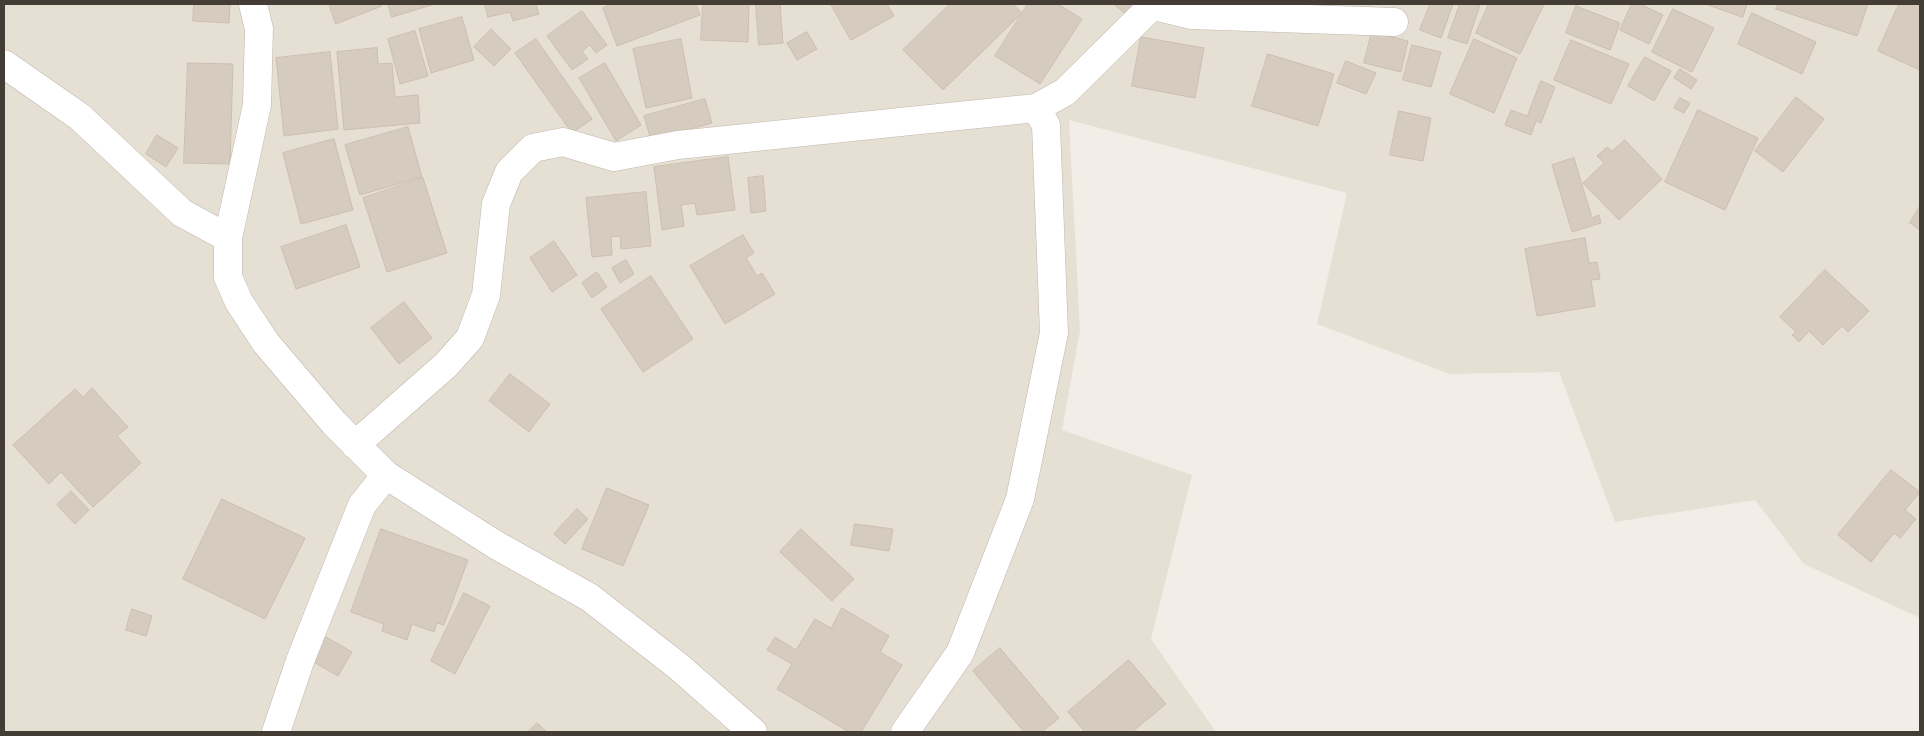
<!DOCTYPE html>
<style>
body{margin:0}
#map{position:relative;width:1924px;height:736px;overflow:hidden;background:#f2ede6;font-family:Arial,sans-serif}
canvas{display:block}
.frame{position:absolute;inset:0;border:5px solid #443d36;pointer-events:none}
</style>
<div id="map">
<canvas width="1924" height="736"></canvas>
<div class="frame"></div>
</div>
<script>
const g = document.querySelector('canvas').getContext('2d');
g.lineJoin = 'round';
function paint(path, color) {
  g.fillStyle = color;
  g.fill(path, 'evenodd');
}
function stroke(path, color, width, dash) {
  g.strokeStyle = color;
  g.lineWidth = width;
  g.lineCap = dash ? 'butt' : 'round';
  g.setLineDash(dash || []);
  g.stroke(path);
}
const residential = new Path2D(`
 M4,4H1920V618L1804,564L1755,500L1615,522L1559,372L1450,374L1317,324L1347,193L1069,120L1080,331L1062,430L1192,475L1151,639L1216,732H4Z`);
const building = new Path2D(`
 M194,4H230L229,23L193,21Z
 M329,4H381L382,6L336,24Z
 M388,4H435L392,17Z
 M485,4H542L536,5L539,14L513,21L510,12L488,17Z
 M613,4H696L700,15L617,46L603,8Z
 M703,4H749L748,42L701,40Z
 M756,4H780L783,43L759,45Z
 M831,4H887L894,16L851,40Z
 M950,4H1013L1022,13L943,90L903,50Z
 M1028,4H1058L1082,19L1040,84L995,56Z
 M1114,4H1137L1127,15Z
 M1430,4H1453L1441,38L1420,30Z
 M1460,4L1480,5L1467,44L1448,38Z
 M1489,4H1544L1520,54L1476,33Z
 M1632,4H1640L1663,15L1649,44L1620,30Z
 M1706,4H1747L1743,17Z
 M1778,4H1868L1857,36L1776,9Z
 M1899,4H1920V70L1878,51Z
 M1576,6L1620,23L1610,50L1566,33Z
 M1673,9L1714,28L1692,72L1652,52Z
 M582,11L607,45L596,53L590,45L582,51L588,59L572,70L547,36Z
 M1752,13L1816,42L1802,74L1738,44Z
 M462,17L474,60L431,73L419,29Z
 M491,29L511,49L494,66L474,47Z
 M415,31L428,76L400,84L388,39Z
 M807,32L817,49L797,60L787,43Z
 M1372,32L1408,41L1401,72L1364,63Z
 M1141,37L1204,48L1195,98L1132,86Z
 M536,39L592,119L572,133L515,53Z
 M681,39L692,98L646,108L633,49Z
 M1474,39L1517,58L1494,113L1450,94Z
 M1571,40L1629,64L1611,104L1554,80Z
 M1412,45L1441,52L1431,87L1403,80Z
 M377,48L378,64L392,63L395,97L418,95L420,123L344,130L337,52Z
 M330,52L338,129L284,136L276,58Z
 M1268,54L1334,74L1318,126L1252,106Z
 M1645,57L1671,71L1654,101L1628,86Z
 M1346,61L1376,73L1366,94L1337,83Z
 M188,63L233,64L230,164L184,163Z
 M605,63L641,125L616,141L579,78Z
 M1680,69L1697,80L1691,89L1674,78Z
 M1541,81L1555,87L1541,123L1536,121L1531,135L1505,125L1511,110L1527,116Z
 M1796,97L1824,119L1783,172L1755,151Z
 M1680,98L1690,103L1684,113L1674,108Z
 M705,99L712,123L651,140L644,116Z
 M1698,110L1758,138L1725,210L1665,182Z
 M1399,111L1431,118L1423,161L1390,155Z
 M408,127L422,177L360,195L345,145Z
 M157,135L178,148L166,167L146,154Z
 M334,139L353,210L301,224L283,153Z
 M1625,140L1662,179L1619,220L1583,183L1604,163L1597,156L1607,147L1612,151Z
 M728,157L735,210L697,215L695,203L681,205L684,226L662,230L654,167Z
 M1574,158L1592,218L1599,215L1601,223L1572,232L1552,165Z
 M763,176L766,211L751,213L748,178Z
 M423,178L447,253L387,272L363,198Z
 M646,192L651,246L621,249L620,236L611,237L612,255L592,257L586,198Z
 M1920,206V230L1910,223Z
 M346,225L360,267L296,289L281,247Z
 M743,235L754,253L746,258L757,276L762,273L775,294L725,324L690,266Z
 M1585,238L1589,263L1597,262L1600,279L1591,280L1595,306L1537,316L1525,249Z
 M554,241L577,275L552,292L530,258Z
 M626,260L634,274L620,283L612,268Z
 M1825,270L1869,311L1848,332L1842,326L1823,345L1809,331L1799,342L1792,335L1796,332L1780,317Z
 M597,272L607,287L592,298L582,283Z
 M651,276L693,339L643,372L601,309Z
 M404,302L432,338L399,364L371,328Z
 M510,374L550,404L529,432L489,401Z
 M92,388L128,427L117,436L141,463L93,507L61,472L49,484L13,445L75,389L83,397Z
 M1891,470L1920,492L1905,510L1916,519L1900,538L1894,533L1871,562L1838,535Z
 M607,488L649,505L623,566L582,549Z
 M71,491L89,510L75,524L57,505Z
 M222,499L305,538L265,619L183,579Z
 M577,509L588,519L565,544L554,534Z
 M855,524L893,529L889,551L851,545Z
 M381,529L468,560L444,625L437,623L434,632L412,624L407,640L382,631L384,624L351,612Z
 M801,529L854,579L832,601L780,552Z
 M464,593L490,606L455,674L431,661Z
 M842,608L889,636L880,652L902,665L861,732H849L777,689L792,664L767,650L775,637L796,650L815,619L831,628Z
 M132,609L152,616L146,636L126,630Z
 M326,637L352,652L338,676L312,661Z
 M1000,648L1059,718L1042,732H1024L973,671Z
 M1129,660L1166,704L1132,732H1085L1068,712Z
 M537,723L547,732H528Z`);
const street = new Path2D(`
 M253,4L259,29L257,105L228,238V277L239,302L266,343L334,423L386,475L496,545L589,597L678,666L753,732
 M1153,6L1191,15L1394,22
 M4,64L80,117L182,213L228,238
 M355,445L446,365L470,338L486,295L496,204L509,172L533,148L563,142L614,157L678,145L1036,108L1065,92L1154,4
 M276,732L300,661L362,505L386,475
 M905,732L960,653L1020,499L1054,333L1046,125L1036,108`);
paint(residential, '#e6dfd4');
paint(building, '#d6cbbf');
stroke(building, '#cdbfb0', 1);
stroke(street, '#c0b7ac', 29);
stroke(street, '#fff', 28);
</script>
